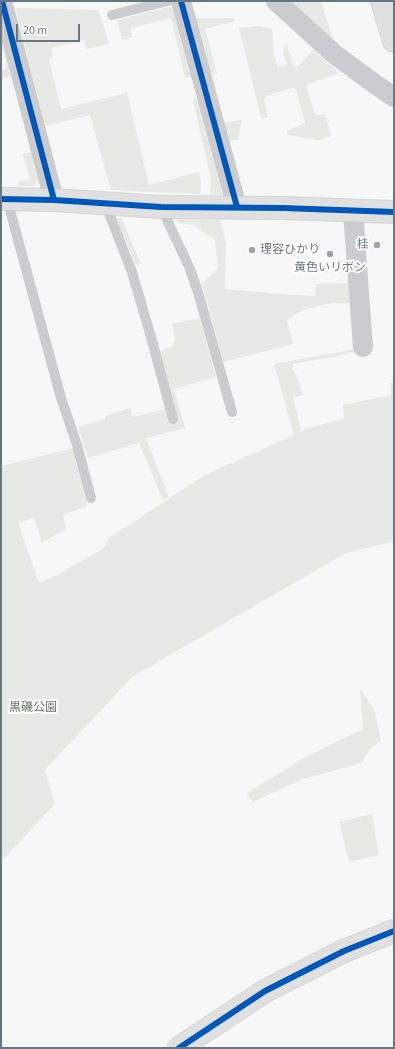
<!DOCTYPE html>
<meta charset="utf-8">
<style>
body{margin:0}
#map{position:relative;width:395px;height:1049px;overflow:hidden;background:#f7f7f7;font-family:"Source Sans 3",sans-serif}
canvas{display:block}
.frame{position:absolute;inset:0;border:2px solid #697785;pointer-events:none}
.scale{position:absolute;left:16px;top:24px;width:64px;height:18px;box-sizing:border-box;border:2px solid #697785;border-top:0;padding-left:5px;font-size:12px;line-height:14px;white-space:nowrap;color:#697785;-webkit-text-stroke:3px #fff;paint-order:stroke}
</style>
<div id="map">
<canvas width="395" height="1049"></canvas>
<div class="frame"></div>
<div class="scale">20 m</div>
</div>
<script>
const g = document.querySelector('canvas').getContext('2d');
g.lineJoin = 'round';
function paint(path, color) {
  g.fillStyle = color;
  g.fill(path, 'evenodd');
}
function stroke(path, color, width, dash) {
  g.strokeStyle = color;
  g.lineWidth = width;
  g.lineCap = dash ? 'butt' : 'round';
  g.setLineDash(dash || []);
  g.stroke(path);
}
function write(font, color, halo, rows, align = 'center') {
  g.font = font + ' "Source Sans 3","Noto Sans JP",sans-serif';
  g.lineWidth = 4;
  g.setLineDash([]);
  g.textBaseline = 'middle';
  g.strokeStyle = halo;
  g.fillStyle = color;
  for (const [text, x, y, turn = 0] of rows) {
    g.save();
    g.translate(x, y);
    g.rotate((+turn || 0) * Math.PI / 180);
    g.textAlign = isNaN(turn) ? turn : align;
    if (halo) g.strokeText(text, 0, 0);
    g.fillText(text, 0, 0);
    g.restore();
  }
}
const green = new Path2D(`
 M289,1H321L334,43Z
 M177,5L195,76L185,78L171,18L130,28L132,37L122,40L117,20Z
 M15,8L99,10L109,44L86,49L84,40L51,48L53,57L49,59L61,109L127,93L149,185L199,172L201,183L200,194L111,190L90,115L45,126Z
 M194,18H234L235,21L205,29L217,74L209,72Z
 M259,26L272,29L274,57L278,67L287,65L283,54L286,43L294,67L299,66L313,50L339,73L306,85L314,113L320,115L325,114L331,136L318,140L288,135L287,131L305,123L296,90L293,88L266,96L264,100L268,117L261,118L239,28Z
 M1,31L13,76L1,79V70H4L7,65L1,41Z
 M202,97L225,195H210L211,182L209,170L193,100Z
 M242,120L238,140L228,141L222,123Z
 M32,152L39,179L34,186H17L18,181L30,179L23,154Z
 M116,218H121L141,264L136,265Z
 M177,218L220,220L226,243L225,289L280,294L315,296L316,284L353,283L355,303H331L302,310L287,320L293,344L223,362L202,283L218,269L215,239L203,232L194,225L178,223Z
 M200,318L216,377L174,389L185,428L146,438L169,497L163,500L139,443L88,458L78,427L105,419V416L130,408L133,417L173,407L158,352L172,347L175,339L172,324Z
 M356,349V352L327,358L293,364L292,369L296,374L303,395L293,397L301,431L304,429L344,419L343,405L391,395L390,383H394V541L344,554L132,677L45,770L55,804L1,862V466L73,448L87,506L63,515L66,529L42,543L34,518L18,523L39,583L57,575L104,548L109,538L205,475L294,435L274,364Z
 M360,688L375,712L381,740L369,750L362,763L303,779L252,802L247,793L304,758L363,729Z
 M372,814L379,855L349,862L339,822Z`);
const lane = new Path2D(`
 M112,15L168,1
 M7,199L61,398L77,445L91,498
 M105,203L132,272L151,337L173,419
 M161,207L190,269L198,292L232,412`);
const street = new Path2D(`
 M2,1L54,200
 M181,1L237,207
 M276,1L333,53L372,82L394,97
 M353,211L363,347`);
const secondary = new Path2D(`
 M382,1L394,41
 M1,199L54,200L161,207L283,208L394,212
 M179,1048L265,991L344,951L394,931`);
const cycleway = new Path2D(`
 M2,1L54,200
 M181,1L237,207
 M1,199L54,200L161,207L283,208L394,212
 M179,1048L265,991L344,951L394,931`);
const markers = [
 [377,245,4,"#9ba4ad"],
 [252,250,4,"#9ba4ad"],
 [330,254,4,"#9ba4ad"]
];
const poiNames = [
 ["桂",369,245],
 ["理容ひかり",260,250,"left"],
 ["黄色いリボン",330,268,"center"]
];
const parkNames = [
 ["黒磯公園",33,708]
];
paint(green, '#e6e9e4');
stroke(secondary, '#d4d5d6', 24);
stroke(lane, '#ccccce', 10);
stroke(street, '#ccccce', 20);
stroke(secondary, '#e0e0e1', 22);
stroke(cycleway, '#0057b8', 6);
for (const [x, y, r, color] of markers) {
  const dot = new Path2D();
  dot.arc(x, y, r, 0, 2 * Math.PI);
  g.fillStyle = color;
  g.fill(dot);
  stroke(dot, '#fff', 1.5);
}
write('12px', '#697785', '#fff', poiNames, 'right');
write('12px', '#667764', '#fff', parkNames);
</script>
